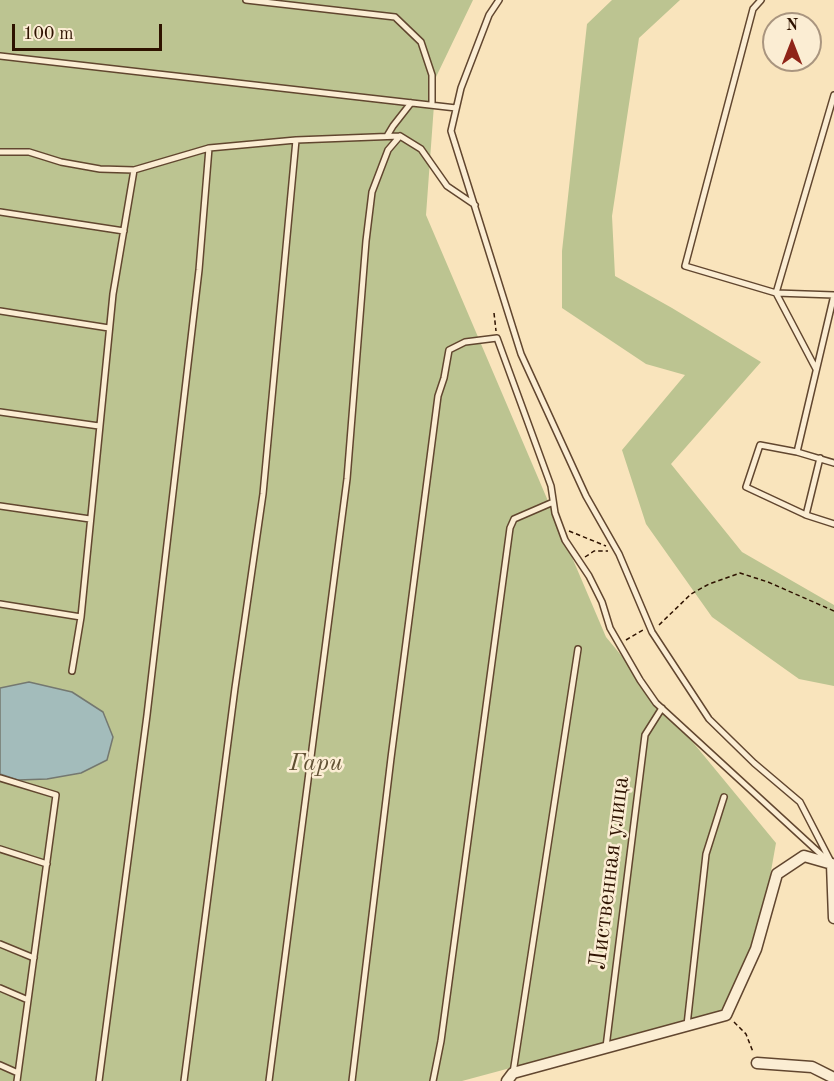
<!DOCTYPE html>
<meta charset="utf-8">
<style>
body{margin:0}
#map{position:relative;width:834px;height:1081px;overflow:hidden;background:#f9e4bc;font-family:"Old Standard TT",serif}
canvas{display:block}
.north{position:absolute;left:762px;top:12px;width:60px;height:60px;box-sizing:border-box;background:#fbedd3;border:2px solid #a9957f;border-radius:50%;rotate:0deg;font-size:16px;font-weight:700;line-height:24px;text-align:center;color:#2e1200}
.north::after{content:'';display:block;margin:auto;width:21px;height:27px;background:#8f2418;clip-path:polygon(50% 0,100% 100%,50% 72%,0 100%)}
.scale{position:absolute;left:12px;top:24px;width:150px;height:27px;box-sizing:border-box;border:3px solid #2e1200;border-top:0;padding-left:8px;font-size:18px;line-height:21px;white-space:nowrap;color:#2e1200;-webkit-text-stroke:4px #fbedd3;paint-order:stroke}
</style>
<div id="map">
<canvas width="834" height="1081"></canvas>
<div class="north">N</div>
<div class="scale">100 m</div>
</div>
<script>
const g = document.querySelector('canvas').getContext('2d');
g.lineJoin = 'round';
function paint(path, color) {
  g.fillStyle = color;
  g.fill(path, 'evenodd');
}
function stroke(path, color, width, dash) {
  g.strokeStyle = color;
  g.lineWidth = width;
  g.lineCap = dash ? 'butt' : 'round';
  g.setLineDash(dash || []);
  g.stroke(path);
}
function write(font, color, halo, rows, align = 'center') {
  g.font = font + ' "Old Standard TT",serif';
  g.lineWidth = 5;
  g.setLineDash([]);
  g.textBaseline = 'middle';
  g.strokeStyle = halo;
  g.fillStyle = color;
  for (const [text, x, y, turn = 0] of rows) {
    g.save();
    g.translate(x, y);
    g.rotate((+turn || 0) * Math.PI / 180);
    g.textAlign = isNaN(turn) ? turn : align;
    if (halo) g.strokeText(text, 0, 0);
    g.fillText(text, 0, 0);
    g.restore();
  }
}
const green = new Path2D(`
 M0,0H473L436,77L426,215L606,637L776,843L759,938L722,1011L462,1081H0Z
 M612,0H680L639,38L612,216L615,276L672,308L761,362L671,464L742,552L834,605V686L799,679L712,617L646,524L622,450L685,375L646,364L562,308V251L587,24Z`);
const water = new Path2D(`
 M29,682L72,692L103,712L113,737L107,760L81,773L47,779L18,780L0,774V688Z`);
const path = new Path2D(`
 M494,313L496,331
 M569,531L606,546
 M585,557L594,551H608
 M659,625L691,594L709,584L740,573L768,582L834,611
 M626,640L643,630
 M734,1022L746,1034L753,1052`);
const lane = new Path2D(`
 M246,0L395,17L421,42L432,75V105
 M499,0L489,15L461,88L451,131L521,354L586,496L619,554L652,632L709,719L754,763L800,802L831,862
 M761,0L753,9L685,266L776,293L816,369
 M0,56L456,108
 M834,95L776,293L834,295
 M387,136L393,126L411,103
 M0,152H29L61,162L100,169L134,170L209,148L296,140L400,136L421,149L447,186L475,205
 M0,212L124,231
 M834,295L797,452L834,463
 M0,311L109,328
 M0,412L99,426
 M797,452L760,445L746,487L806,515
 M820,458L806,515L834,524
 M0,506L90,519
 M0,604L81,617
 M72,671L81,617L113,294L134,170
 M0,778L56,795L17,1081
 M0,849L47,864
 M0,944L34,958
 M0,988L28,1000
 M687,1025L706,854L724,797
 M606,1047L645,735L662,708
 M0,1065L18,1073
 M513,1073L578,649
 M99,1081L147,715L199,270L209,148
 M184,1081L235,688L263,494L296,140
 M269,1081L347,479L366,241L372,192L388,150L400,136
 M352,1081L391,758L438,396L444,378L449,350L465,342L497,338L551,486L555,513L565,540L589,576L602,602L610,628L640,680L656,703L826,859
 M433,1081L441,1041L510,528L514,519L551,503`);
const street = new Path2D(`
 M832,864L834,918
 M757,1063L812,1067L834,1078
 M507,1081L513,1073L726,1015L756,949L777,874L804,856L832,864`);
const parkNames = [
 ["Гари",316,764]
];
const streetNames = [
 ["Лиственная улица",610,873,-83]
];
paint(green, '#bcc491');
paint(water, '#a3bcbb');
stroke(water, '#747870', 1.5);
stroke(lane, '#61462f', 8);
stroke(street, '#61462f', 13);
stroke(path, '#2e1200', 1.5, [4.5, 3]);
stroke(lane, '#fbedd3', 5);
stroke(street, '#fbedd3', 10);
write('italic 24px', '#605033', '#fbedd3', parkNames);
write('24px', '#2e1200', '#fbedd3', streetNames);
</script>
